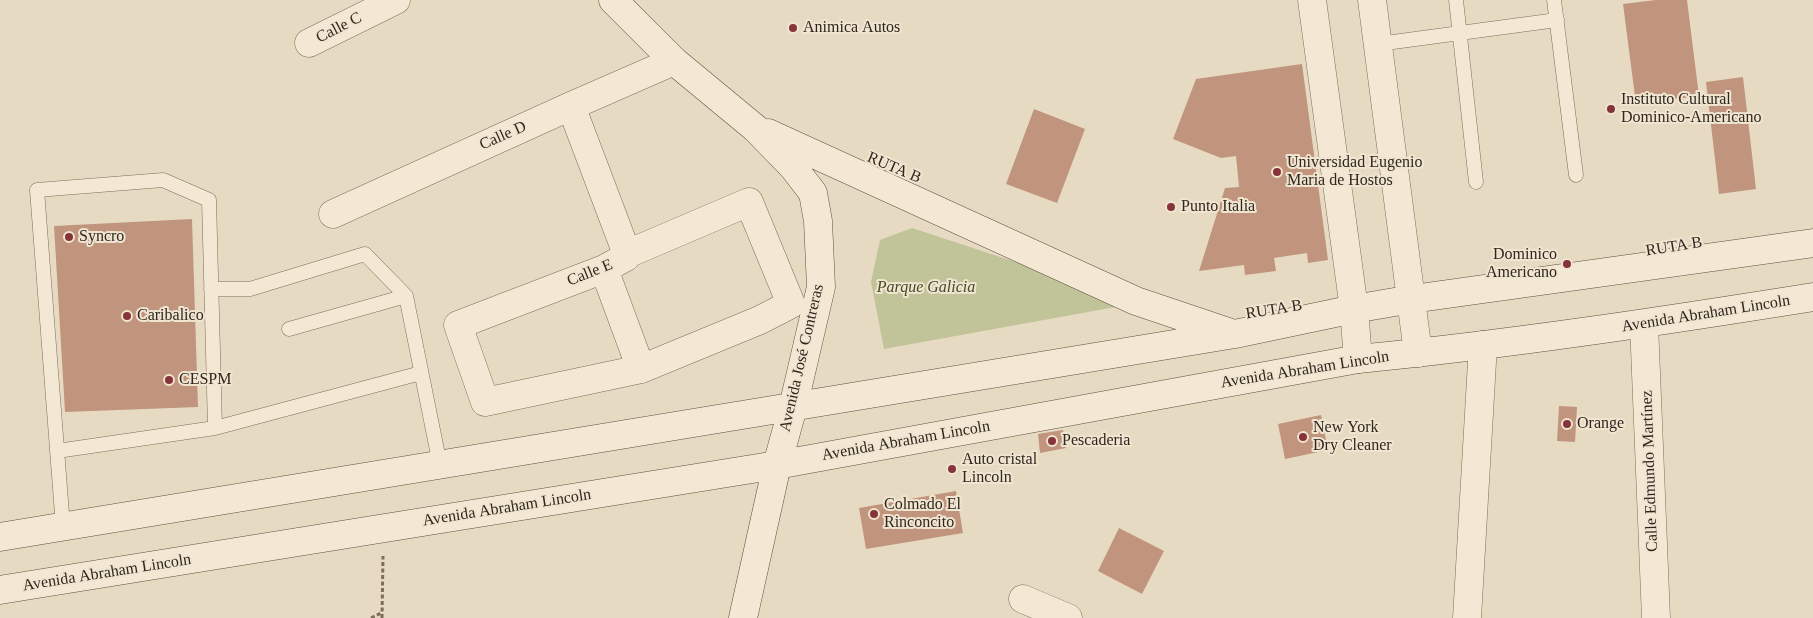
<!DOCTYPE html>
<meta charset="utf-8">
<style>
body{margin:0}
canvas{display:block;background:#e7dac2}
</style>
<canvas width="1813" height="618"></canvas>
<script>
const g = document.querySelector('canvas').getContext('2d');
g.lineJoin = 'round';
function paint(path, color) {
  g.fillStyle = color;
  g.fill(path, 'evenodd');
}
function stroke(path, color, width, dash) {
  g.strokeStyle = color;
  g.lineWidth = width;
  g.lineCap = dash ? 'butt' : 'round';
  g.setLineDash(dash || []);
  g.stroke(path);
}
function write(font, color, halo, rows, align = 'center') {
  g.font = font + ' Georgia,serif';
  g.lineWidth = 4;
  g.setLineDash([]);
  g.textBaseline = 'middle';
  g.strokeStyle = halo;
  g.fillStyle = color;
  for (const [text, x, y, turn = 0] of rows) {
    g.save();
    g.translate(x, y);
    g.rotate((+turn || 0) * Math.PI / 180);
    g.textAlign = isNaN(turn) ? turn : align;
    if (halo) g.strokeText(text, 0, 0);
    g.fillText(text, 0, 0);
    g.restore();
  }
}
const green = new Path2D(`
 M912,228L1104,291L1121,306L884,349L871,282L880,240Z`);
const building = new Path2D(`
 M1656,0H1687L1699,96L1636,104L1623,4Z
 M1302,64L1328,260L1308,263L1307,253L1274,258L1276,271L1245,275L1244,265L1199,271L1225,188L1239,187L1236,156L1221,158L1173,139L1196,79Z
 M1743,77L1756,189L1719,194L1706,82Z
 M1034,109L1085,129L1057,203L1006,184Z
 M192,219L198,407L65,412L54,226Z
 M1559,406L1577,407L1575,442L1557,441Z
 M1321,415L1328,450L1285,459L1278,424Z
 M1063,430L1066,448L1040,453L1038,434Z
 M956,491L963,533L866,549L859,508Z
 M1119,528L1164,551L1142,594L1098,571Z`);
const path = new Path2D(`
 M371,618L381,613
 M382,618L383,556`);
const service = new Path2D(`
 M1456,0L1476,182
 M1554,0L1576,175
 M1378,44L1557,20
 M211,289H250L365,254L406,296L440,465
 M289,329L406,296
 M215,428L421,373
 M57,451L215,428L209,200L163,180L37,190L63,527`);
const minor = new Path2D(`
 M1312,0L1354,309L1358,359
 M1372,0L1418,353
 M309,43L396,0
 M571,106L627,254L626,257L604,269L458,325L485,402L641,369
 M333,214L571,106L674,61
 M604,269L641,369L760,320L791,304L749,202L627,254
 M1644,324L1656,618
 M1023,599L1068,618
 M1467,618L1483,345`);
const secondary = new Path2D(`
 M613,0L674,61L755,128L793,167L813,193L818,221L821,287L793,407L777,465L743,618
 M768,133L1136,301L1231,333
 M0,537L1235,334L1354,309L1412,299L1813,243
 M0,590L777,465L1358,359C1511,344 1662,321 1813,297`);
const markers = [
 [793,28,5,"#863339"],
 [1611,109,5,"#863339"],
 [1277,172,5,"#863339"],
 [1171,207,5,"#863339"],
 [69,237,5,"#863339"],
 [1567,264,5,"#863339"],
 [127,316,5,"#863339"],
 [169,380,5,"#863339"],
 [1567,424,5,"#863339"],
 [1303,437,5,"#863339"],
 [1052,441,5,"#863339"],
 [952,469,5,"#863339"],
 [874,514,5,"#863339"]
];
const streetNames = [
 ["Calle C",339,28,-27],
 ["Calle D",503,136,-24],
 ["RUTA B",894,168,23],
 ["RUTA B",1674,247,-9],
 ["Calle E",590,273,-22],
 ["RUTA B",1274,310,-9],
 ["Avenida Abraham Lincoln",1706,314,-9],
 ["Avenida José Contreras",802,358,-77],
 ["Avenida Abraham Lincoln",1305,370,-9],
 ["Avenida Abraham Lincoln",906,441,-10],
 ["Calle Edmundo Martínez",1650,471,-92],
 ["Avenida Abraham Lincoln",507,508,-9],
 ["Avenida Abraham Lincoln",107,573,-9]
];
const poiNames = [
 ["Animica Autos",803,28],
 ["Instituto Cultural",1621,100],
 ["Dominico-Americano",1621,118],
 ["Universidad Eugenio",1287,163],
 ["Maria de Hostos",1287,181],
 ["Punto Italia",1181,207],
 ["Syncro",79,237],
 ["Dominico",1557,255,"right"],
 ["Americano",1557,273,"right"],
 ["Caribalico",137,316],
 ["CESPM",179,380],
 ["Orange",1577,424],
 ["New York",1313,428],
 ["Dry Cleaner",1313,446],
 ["Pescaderia",1062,441],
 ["Auto cristal",962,460],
 ["Lincoln",962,478],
 ["Colmado El",884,505],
 ["Rinconcito",884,523]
];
const parkNames = [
 ["Parque Galicia",926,288]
];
paint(green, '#c1c398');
paint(building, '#c1957d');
stroke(service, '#7f6c5b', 15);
stroke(minor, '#7f6c5b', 29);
stroke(secondary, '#604e3f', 29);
stroke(path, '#7f6c5b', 3, [4, 2.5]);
stroke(service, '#f3e8d4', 14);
stroke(minor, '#f3e8d4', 28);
stroke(secondary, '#f3e8d4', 28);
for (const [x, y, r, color] of markers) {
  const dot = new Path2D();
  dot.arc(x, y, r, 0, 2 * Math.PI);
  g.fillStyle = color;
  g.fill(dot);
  stroke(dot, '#f0e5d0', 2);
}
write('16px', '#30261e', '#f0e5d0', streetNames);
write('16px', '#30261e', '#f0e5d0', poiNames, 'left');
write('italic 16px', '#434a27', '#f0e5d0', parkNames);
</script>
